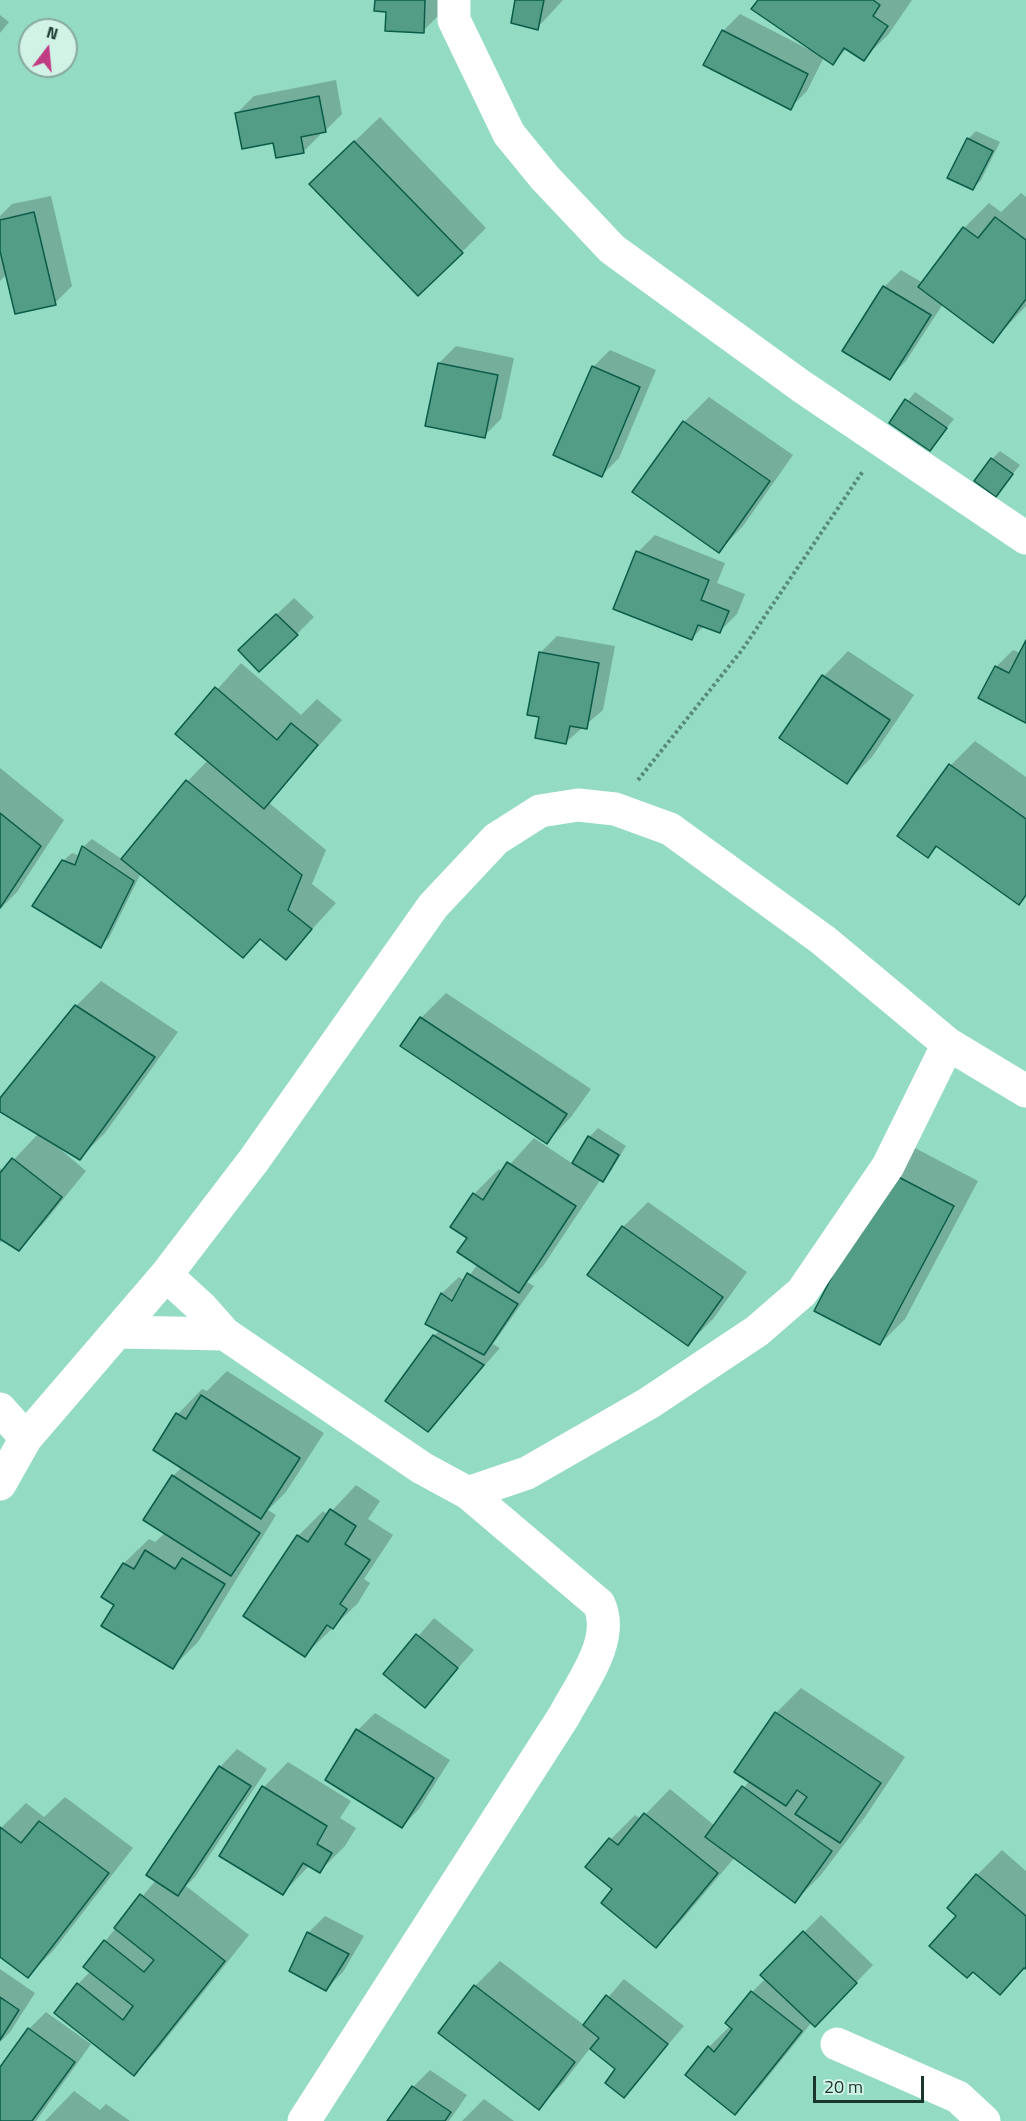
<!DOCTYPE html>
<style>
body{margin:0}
#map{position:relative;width:1026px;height:2121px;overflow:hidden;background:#93dbc3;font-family:"Titillium Web",sans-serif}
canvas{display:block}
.north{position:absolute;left:18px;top:18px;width:60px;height:60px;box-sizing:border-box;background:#d1f3e6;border:2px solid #87a89c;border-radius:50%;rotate:16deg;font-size:16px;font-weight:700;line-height:24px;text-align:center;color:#19372e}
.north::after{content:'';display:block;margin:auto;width:21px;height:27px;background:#c03d83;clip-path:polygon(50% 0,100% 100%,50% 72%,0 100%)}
.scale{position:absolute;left:813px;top:2076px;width:111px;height:27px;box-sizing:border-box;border:3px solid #19372e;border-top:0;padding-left:8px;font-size:18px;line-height:21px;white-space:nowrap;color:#19372e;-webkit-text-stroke:4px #d1f3e6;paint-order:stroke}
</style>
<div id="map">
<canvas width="1026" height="2121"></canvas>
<div class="north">N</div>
<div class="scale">20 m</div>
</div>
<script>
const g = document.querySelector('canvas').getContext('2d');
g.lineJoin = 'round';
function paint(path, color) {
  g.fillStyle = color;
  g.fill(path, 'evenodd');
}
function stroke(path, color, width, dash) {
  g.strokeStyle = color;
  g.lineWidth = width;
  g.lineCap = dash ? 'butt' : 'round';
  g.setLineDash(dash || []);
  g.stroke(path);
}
const shadow = new Path2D(`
 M376,0H441L440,14L423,31L388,10Z
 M517,0H563L537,28Z
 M760,0H912L888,35L863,59L847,48L833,63L824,57L807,91L790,108L723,31L740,14L810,50Z
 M0,15L9,22L0,33Z
 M336,80L342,114L325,131L320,132V135L303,152L274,141L237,113L254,96Z
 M380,117L486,228L462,252L336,159Z
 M976,131L1000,142L981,180L973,189L968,139Z
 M1021,193L1026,197V306L993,341L943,304L906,361L889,378L884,287L901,270L923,283L964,228L989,203L1001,212Z
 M51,196L72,286L55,303L7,274L0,281V216L12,204Z
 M456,346L514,358L501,419L484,436L439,363Z
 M610,350L656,370L619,458L602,475L593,367Z
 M915,392L954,419L930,449L891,422Z
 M709,397L793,455L743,526L719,551L634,492L684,422Z
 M1000,451L1020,465L996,495L992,459Z
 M655,535L725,563L717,583L745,594L737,614L720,631L704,626L691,639L638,552Z
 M294,598L314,617L297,634L257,633Z
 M557,636L615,646L603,710L566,742L541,716L540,653Z
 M1026,644V721L996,667L1013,650L1021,653Z
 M848,651L914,695L872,757L847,782L781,738L824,676Z
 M241,663L301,715L317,699L342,720L268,802L326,850L312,884L336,903L286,958L261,938L243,956L141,873L109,938L100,946L63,861L72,853L80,856L83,847L92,839L123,860L188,781L208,760L177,734Z
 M975,741L1026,777V896L1019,903L938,846L928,856L951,765Z
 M0,768L64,820L17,892L0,909Z
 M101,981L178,1032L105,1133L80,1158L47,1138L86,1171L43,1224L18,1249L4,1238L0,1243V1168L3,1171L39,1133L0,1110V1100L76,1006Z
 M446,993L591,1089L571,1117L547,1142L402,1046L421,1018Z
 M598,1128L626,1146L611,1171L601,1179L543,1266L527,1282L534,1286L493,1344L500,1348L428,1430L434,1336L440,1330L427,1323L442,1293L459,1277L465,1281L478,1264L469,1237L474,1194L499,1169L503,1172L534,1138L573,1164L589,1137Z
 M913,1147L978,1181L905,1319L880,1344L888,1172Z
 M648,1202L747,1272L713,1319L688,1344L589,1274L623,1227Z
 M227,1371L324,1433L286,1492L268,1510L276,1515L198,1642L173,1667L116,1605L124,1563L149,1539L155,1542L166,1532L173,1476L182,1467L155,1450L178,1414L202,1389L207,1391Z
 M356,1485L380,1501L368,1519L393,1535L364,1579L370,1583L358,1603L305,1655L298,1536L323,1511L328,1515Z
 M434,1618L474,1650L425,1706L385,1674Z
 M801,1688L905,1757L865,1817L820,1876L795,1901L735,1857L681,1921L656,1946L614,1889L611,1839L635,1815L641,1819L670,1789L715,1826L750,1780L776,1713Z
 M375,1713L450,1760L419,1809L402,1827L358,1730Z
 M237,1749L267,1769L195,1877L186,1886L249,1935L158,2049L134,2074L78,1984L91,1971L105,1941L156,1880L148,1875L220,1767Z
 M288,1762L351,1801L340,1818L356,1828L345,1846L320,1871L310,1865L283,1893L264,1787Z
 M65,1797L133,1848L53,1951L28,1976L0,1955V1829L26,1803L44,1817Z
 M1002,1850L1026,1871V1967L1000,1993L973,1970L958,1916L977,1875Z
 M821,1915L873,1965L815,2025L812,2022L759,2088L735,2113L709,2047L730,2026L752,1992L766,1978L762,1975Z
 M325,1916L364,1936L343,1972L326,1989L308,1933Z
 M500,1961L584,2025L624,1979L684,2026L624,2096L617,2069L591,2047L563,2083L538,2108L475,1986Z
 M0,1969L35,1993L10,2032L0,2042Z
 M46,2012L91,2044L36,2121H0V2070L29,2029Z
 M430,2070L467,2095L449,2121H389L413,2087Z
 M74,2091L100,2110L106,2104L130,2121H45Z
 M484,2099L514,2121H462Z`);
const building = new Path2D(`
 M375,0H425L424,33L385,31L386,12L374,11Z
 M515,0H544L538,30L511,23Z
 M758,0H873L880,5L873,16L888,26L864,61L844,48L833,65L751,9Z
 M722,30L808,74L791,110L703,65Z
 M319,96L326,132L301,137L304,153L276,158L273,143L242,149L235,113Z
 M967,138L993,151L973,190L947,178Z
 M354,141L463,253L418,296L309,184Z
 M34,212L56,305L15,314L0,251V220Z
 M995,217L1026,240V299L993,343L918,287L963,227L978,238Z
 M883,286L931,315L890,380L842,351Z
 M438,363L498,375L485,438L425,426Z
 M592,366L640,387L602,477L553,455Z
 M905,399L947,428L930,451L889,423Z
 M683,421L770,481L719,553L632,492Z
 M991,458L1013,474L996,497L974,481Z
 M636,551L709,580L701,600L729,611L720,633L698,625L692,640L613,609Z
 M276,614L298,635L259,672L238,650Z
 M1026,640V723L978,698L995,666L1009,673Z
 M539,652L599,663L587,729L570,726L566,744L535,738L539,717L527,715Z
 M822,675L890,720L847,784L779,738Z
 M215,687L277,740L291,723L318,745L264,809L175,734Z
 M949,764L1026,819V895L1019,905L936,846L928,858L897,836Z
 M186,780L302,875L288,910L312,929L286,960L260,939L243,958L121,859Z
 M0,813L41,846L0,908Z
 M82,846L134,881L101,948L32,906L62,860L75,865Z
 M75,1005L155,1057L80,1160L0,1112V1098Z
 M420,1017L567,1114L547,1144L400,1046Z
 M588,1136L619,1155L603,1182L572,1163Z
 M12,1158L62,1197L19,1251L0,1239V1173Z
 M507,1162L576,1206L519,1293L457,1252L467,1238L450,1227L473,1193L483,1200Z
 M887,1171L954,1206L880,1345L814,1311Z
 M622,1226L723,1297L688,1346L587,1275Z
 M467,1273L518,1304L484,1355L425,1324L441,1293L452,1301Z
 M433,1335L484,1365L428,1432L385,1401Z
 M201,1395L300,1458L261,1519L153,1450L176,1413L186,1419Z
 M172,1475L260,1533L231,1576L143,1520Z
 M330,1509L356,1526L345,1544L370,1560L340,1604L347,1609L333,1629L327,1625L305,1657L243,1616L297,1535L308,1542Z
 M145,1550L175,1569L182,1558L225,1584L173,1669L101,1626L114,1605L101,1597L123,1563L134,1569Z
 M416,1634L458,1668L425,1708L383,1674Z
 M775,1712L881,1783L840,1843L795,1814L807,1797L797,1790L786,1806L734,1772Z
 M356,1729L434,1778L402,1828L325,1780Z
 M219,1766L251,1786L178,1896L146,1875Z
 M262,1786L327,1826L317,1844L332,1853L320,1873L303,1863L283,1895L219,1856Z
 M742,1786L832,1851L795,1903L705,1837Z
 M644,1813L718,1873L656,1948L601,1903L612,1889L585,1867L609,1838L618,1845Z
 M39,1821L109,1873L28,1978L0,1957V1827L21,1843Z
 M976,1874L1026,1916V1969L1024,1968L1000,1995L973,1972L967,1978L929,1946L956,1916L947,1908Z
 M140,1894L225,1961L134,2076L54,2013L77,1983L123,2020L133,2006L83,1967L104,1940L144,1972L154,1960L114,1928Z
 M803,1931L857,1983L815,2027L760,1975Z
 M307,1932L349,1954L326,1991L289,1971Z
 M474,1985L575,2062L539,2110L438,2033Z
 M751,1991L802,2031L735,2115L685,2075L708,2046L714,2052L732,2029L725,2023Z
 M606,1995L668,2044L624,2098L605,2083L615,2069L590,2049L599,2038L583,2025Z
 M0,1997L19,2010L0,2040Z
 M28,2028L75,2062L32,2121H0V2067Z
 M412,2086L451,2112L445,2121H387Z`);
const path = new Path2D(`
 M638,780L742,650L863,471`);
const minor = new Path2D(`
 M454,0V20L509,134L545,178L612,249L801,386L1026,538
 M166,1275L202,1308L225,1334L422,1468L468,1493L599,1604C616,1640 580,1685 564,1716L304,2121
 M119,1332L225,1334
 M0,1409L26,1438L0,1484
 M26,1438L166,1275L254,1160L433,906L496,839L540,811L578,805L615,809L670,829L823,940L948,1044L1026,1091
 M468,1493L527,1473L649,1403L757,1331L802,1292L888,1166L948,1044
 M837,2044L958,2097L984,2121`);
paint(shadow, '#0003');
paint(building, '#539c85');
stroke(building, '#0b5d49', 1.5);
stroke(path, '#568979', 4, [3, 3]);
stroke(minor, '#fff', 33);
</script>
